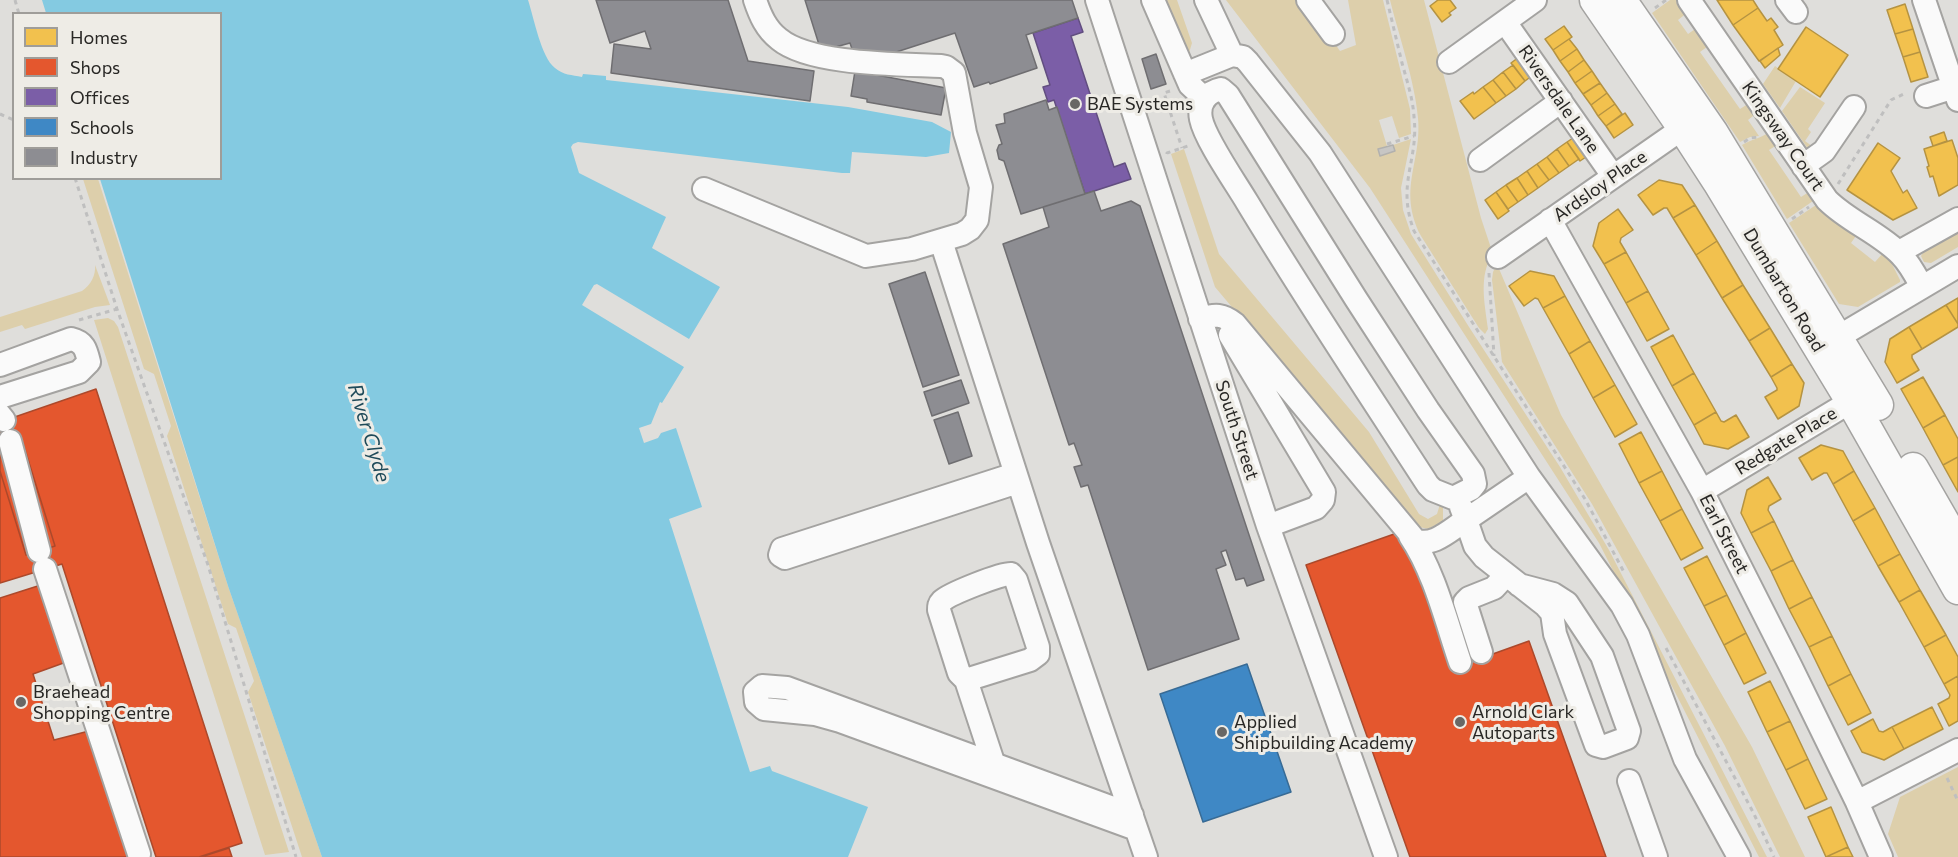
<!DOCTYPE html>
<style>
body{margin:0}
#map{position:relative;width:1958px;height:857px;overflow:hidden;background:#dfdedb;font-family:Commissioner,sans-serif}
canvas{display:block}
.legend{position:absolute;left:12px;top:12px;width:210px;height:168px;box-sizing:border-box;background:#eeece6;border:2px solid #9f9d99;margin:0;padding:8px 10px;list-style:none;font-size:18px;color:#282725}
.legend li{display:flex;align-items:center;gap:12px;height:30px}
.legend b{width:30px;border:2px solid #9f9d99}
</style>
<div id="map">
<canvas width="1958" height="857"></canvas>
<ul class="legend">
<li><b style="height:16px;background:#f2c14e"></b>Homes</li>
<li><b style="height:16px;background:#e4572e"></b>Shops</li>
<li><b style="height:16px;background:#7b5ea7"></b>Offices</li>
<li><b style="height:16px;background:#3f88c5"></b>Schools</li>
<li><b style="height:16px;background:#8d8d92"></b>Industry</li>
</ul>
</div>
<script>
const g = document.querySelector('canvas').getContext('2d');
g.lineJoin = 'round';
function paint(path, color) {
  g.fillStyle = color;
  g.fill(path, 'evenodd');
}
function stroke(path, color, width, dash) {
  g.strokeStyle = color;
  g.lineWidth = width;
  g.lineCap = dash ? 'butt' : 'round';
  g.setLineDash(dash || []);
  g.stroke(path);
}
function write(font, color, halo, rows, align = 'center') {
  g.font = font + ' Commissioner,sans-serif';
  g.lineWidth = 6;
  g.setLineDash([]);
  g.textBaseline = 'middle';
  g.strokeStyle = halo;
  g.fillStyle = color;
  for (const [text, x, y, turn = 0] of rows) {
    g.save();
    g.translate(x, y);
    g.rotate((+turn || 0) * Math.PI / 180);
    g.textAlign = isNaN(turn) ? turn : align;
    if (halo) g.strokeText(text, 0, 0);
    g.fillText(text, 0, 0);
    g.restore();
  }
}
const green = new Path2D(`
 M1161,0H1177L1192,43L1189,53L1186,55Z
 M1226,0H1304L1340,51L1356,45L1348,0H1383L1410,109L1411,134L1399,138L1392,116L1379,120L1387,146L1378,149L1394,151L1393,145L1411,139L1401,188L1403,210L1411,234L1469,327L1560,467L1609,550L1767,857H1759L1599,543L1370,188Z
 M1390,0H1424L1481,218L1493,254C1478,275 1485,305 1488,329L1485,334L1479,328L1421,236C1397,189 1422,163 1418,118C1415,82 1399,36 1390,0Z
 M1670,0H1679L1688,12L1678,20L1688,34L1698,27L1711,44L1700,52L1740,109L1751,102L1758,112L1748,120L1759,136L1750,137L1740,142L1652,13Z
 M1775,66L1796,81L1780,108L1763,84Z
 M1800,87L1825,103L1808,129L1811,132L1805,141L1816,149L1810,152L1782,111Z
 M1771,131L1780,143L1769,150L1801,197L1812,190L1814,193L1813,201L1787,219L1742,145C1752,139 1762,138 1771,131Z
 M1184,149L1219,254L1369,432L1419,514L1428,519L1437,514L1441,501L1443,504V521L1428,529L1411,525L1365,465L1215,287L1171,154Z
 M83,179H98L228,586L322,857H302L248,692L254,681L236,628L228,624L167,436L171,426L154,374L144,369Z
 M1816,205L1830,212L1858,233L1851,243L1875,262L1883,253L1890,260L1900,280V282L1858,307L1839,304L1789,223Z
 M1958,232V247L1931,263L1924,262L1921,256L1924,251Z
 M1497,264L1561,415L1752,747L1805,857H1780L1725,746L1592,504L1502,362L1492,280L1493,272Z
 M95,265L110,305L95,307L25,329L22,325L0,332V317L82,291C91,285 96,275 95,265Z
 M108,318L114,321L118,327L289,852L265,855L94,320Z
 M1958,767V857H1898L1888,834L1900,797Z`);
const water = new Path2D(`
 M42,0H528C534,18 541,57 555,68C563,75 572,75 582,77L583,74L606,76V80L848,107L932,122L951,132L949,153L926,157L852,152L850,173H842L578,142L573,144L571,147L579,173L666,217L652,248L720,287L689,339L597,284L594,285L582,305L684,367L662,403L660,402L651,424L639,428L644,443L658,438L661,433L676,428L702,507L669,519L750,772L770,766L772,771L868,807L848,857H322L228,586L100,179L220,178V14L46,13Z`);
const homes = new Path2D(`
 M1438,0H1450L1456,8L1449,13L1451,15L1442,22L1430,6Z
 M1717,0H1753L1758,8L1733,25Z
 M1905,4L1913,29L1895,34L1887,10Z
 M1758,8L1767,21L1771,18L1778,27L1774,30L1783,45L1759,61L1733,25Z
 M1564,26L1572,37L1553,50L1545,39Z
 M1806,27L1848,55L1820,97L1778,69Z
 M1913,29L1920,52L1903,57L1895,34Z
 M1569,39L1577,49L1560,61L1553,50Z
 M1778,48L1780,55L1765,68L1760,61Z
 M1577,49L1584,60L1568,72L1560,61Z
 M1920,52L1928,77L1911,82L1903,57Z
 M1523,54L1537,72L1525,81L1511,63Z
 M1584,60L1592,71L1575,83L1568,72Z
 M1513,65L1525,81L1516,89L1503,72Z
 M1592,71L1600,83L1583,94L1575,83Z
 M1503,72L1516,89L1506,96L1493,80Z
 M1493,80L1506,96L1496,103L1483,87Z
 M1600,83L1607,93L1591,105L1583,94Z
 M1483,87L1496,103L1474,119L1460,101L1473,92L1474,94Z
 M1607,93L1615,104L1598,116L1591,105Z
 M1615,104L1622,114L1606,126L1598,116Z
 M1625,113L1633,125L1614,138L1606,126Z
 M1944,132L1947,141L1933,146L1930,137Z
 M1579,134L1592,153L1580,161L1567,142Z
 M1952,140L1958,158V185L1939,196L1933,176L1930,177L1927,167L1929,166L1924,149Z
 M1567,142L1579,159L1569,166L1557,149Z
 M1878,143L1900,158L1891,171L1903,193L1907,190L1917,208L1893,220L1847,190Z
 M1557,149L1569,166L1559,173L1547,157Z
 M1547,157L1559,173L1549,180L1537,164Z
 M1537,164L1549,180L1538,188L1527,171Z
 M1527,171L1538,188L1528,195L1517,178Z
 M1517,178L1528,195L1518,202L1506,185Z
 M1659,180L1682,185L1695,205L1673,218L1667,208H1664L1653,215L1638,195Z
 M1506,185L1518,202L1508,209L1496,192Z
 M1496,192L1509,211L1498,219L1485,200Z
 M1695,205L1717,241L1696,255L1673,218Z
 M1618,209L1633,230L1621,238L1620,242L1626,252L1604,264L1593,246L1599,223Z
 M1717,241L1743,285L1722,298L1696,255Z
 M1626,252L1648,291L1626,303L1604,264Z
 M1530,271L1554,276L1565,296L1543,308L1538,299L1535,298L1524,306L1509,286Z
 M1743,285L1770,328L1749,341L1722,298Z
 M1648,291L1669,329L1647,341L1626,303Z
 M1565,296L1590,341L1569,354L1543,308Z
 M1958,298V324L1946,305Z
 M1946,305L1958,324V327L1922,349L1909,327Z
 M1909,327L1922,349L1912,355V358L1919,370L1897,383L1885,362L1890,339Z
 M1770,328L1792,364L1771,377L1749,341Z
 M1673,335L1694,373L1672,386L1651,347Z
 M1590,341L1615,385L1593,398L1569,354Z
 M1792,364L1804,383L1799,406L1778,419L1765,397L1777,390V388L1771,377Z
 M1694,373L1716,412L1694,425L1672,386Z
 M1923,377L1945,415L1923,428L1901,389Z
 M1615,385L1637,424L1615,437L1593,398Z
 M1716,412L1721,421L1724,422L1736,415L1749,437L1728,449L1704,444L1694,425Z
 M1945,415L1958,439V457L1943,465L1923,428Z
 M1641,432L1662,471L1639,483L1619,444Z
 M1821,445L1843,451L1854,471L1833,484L1827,473H1824L1812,480L1799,458Z
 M1958,457V492L1943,465Z
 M1662,471L1682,509L1660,521L1639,483Z
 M1854,471L1875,508L1853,521L1833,484Z
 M1768,477L1781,499L1769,506L1768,510L1774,521L1751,533L1741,513L1747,490Z
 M1875,508L1900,554L1878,566L1853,521Z
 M1682,509L1703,548L1681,560L1660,521Z
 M1774,521L1793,560L1771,571L1751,533Z
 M1900,554L1920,590L1899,602L1878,566Z
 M1707,556L1727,595L1704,606L1684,568Z
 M1793,560L1812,597L1789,609L1771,571Z
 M1920,590L1946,635L1924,647L1899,602Z
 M1727,595L1746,633L1724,645L1704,606Z
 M1812,597L1832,636L1809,647L1789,609Z
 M1746,633L1766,673L1744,684L1724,645Z
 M1946,635L1958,657V676L1944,684L1924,647Z
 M1832,636L1851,674L1828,686L1809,647Z
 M1851,674L1871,713L1848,725L1828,686Z
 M1958,676V721L1949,726L1938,704L1949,698L1950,695L1944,684Z
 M1770,681L1790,721L1767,732L1748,692Z
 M1932,707L1943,729L1904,749L1892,727Z
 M1873,719L1879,731L1883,732L1892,727L1904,749L1884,760L1862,752L1851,731Z
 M1790,721L1808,759L1786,770L1767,732Z
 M1808,759L1827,799L1805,809L1786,770Z
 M1831,807L1848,847L1826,857L1808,817Z
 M1848,847L1853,857H1826Z`);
const shops = new Path2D(`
 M96,389L242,843L199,857H156L62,564L0,583V471L26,555L55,546L21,437L0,444V422Z
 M21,437L55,546L26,555L0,471V444Z
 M1397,533L1408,546L1451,669L1529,641L1606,857H1410L1306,565Z
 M44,584L69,661L33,674L54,740L89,731L133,857H0V598Z
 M229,848L232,857H201Z`);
const offices = new Path2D(`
 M1078,18L1083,32L1071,36L1114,167L1125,163L1131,179L1085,194L1054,100L1048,102L1043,87L1050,85L1033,33Z`);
const schools = new Path2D(`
 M1247,664L1291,792L1203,822L1160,694Z`);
const industry = new Path2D(`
 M596,0H728L748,61L814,71L810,101L611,73L614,44L651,49L645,31L610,43Z
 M805,0H1072L1078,18L1026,35L1037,68L990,84L989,82L974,87L955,33L887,55L855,58L850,43L821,51Z
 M1156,54L1166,84L1151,89L1142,59Z
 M855,71L946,88L941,115L867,102V99L851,96Z
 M1046,100L1049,110L1057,107L1085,194L1021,214L1004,161L999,159L997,150L999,145L1002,144L996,125L1005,123L1004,114Z
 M1094,191L1101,211L1131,201L1140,206L1264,580L1247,586L1244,578L1236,580L1226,550L1221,552L1226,565L1216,569L1239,639L1148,670L1088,485L1081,487L1074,467L1082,465L1074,443L1069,445L1003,244L1049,227L1043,207Z
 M925,272L959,375L923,387L889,284Z
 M961,380L969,403L932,416L924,392Z
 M958,412L972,456L949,464L934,420Z`);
const building = new Path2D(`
 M1393,145L1395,151L1380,156L1378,149Z`);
const path = new Path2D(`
 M15,0L19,14
 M1387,0C1392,21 1397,42 1402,63C1407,81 1413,99 1414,117C1419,161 1396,183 1414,231L1585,499L1625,574
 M1655,8L1666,0
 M1170,91L1164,93L1182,148
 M0,114L14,120
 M1744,142L1750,138L1760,137
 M1387,144L1414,136
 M1167,154V153L1191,145
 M75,178L117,309L208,565L296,857
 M1838,184L1891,100L1906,93
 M1792,219L1809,207
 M1489,273L1494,356
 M79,320L117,309
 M1666,648L1754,814L1774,857
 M1947,778L1958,801`);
const minor = new Path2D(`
 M1097,0L1268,526L1386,857
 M1153,0L1190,85L1204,98
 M1308,0L1333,34
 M1689,0L1827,200C1849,222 1880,233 1901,255C1910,264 1916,276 1922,287
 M1787,0L1796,12
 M1924,0L1958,100
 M1505,22L1613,176
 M1232,55L1243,57L1248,62L1320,153L1529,477L1622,605L1638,635L1685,759L1739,857
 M1449,62L1535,0
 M1185,74L1232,55L1206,0
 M1221,89L1228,95L1356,299L1428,410L1473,474L1475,484L1471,489L1453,498L1433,490L1428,485C1367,391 1305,298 1247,202C1235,182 1205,139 1201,119C1198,104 1206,92 1221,89Z
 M1926,96L1954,87
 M1480,160L1561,101
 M1803,166L1824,151L1854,107
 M704,189L866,256L912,249L962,234L970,229L977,220L981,187L965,133L954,73L946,67L941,66C900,64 810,65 779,39C766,29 760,15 755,0
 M1550,220L1702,491L1791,667L1857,802L1881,857
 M941,241L1038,543L1146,857
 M1899,252L1958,219
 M1498,257L1696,119
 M1200,319C1215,314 1223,314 1235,324L1415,540C1433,548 1451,529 1466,520L1461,507
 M1230,335L1324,492L1323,500L1316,508L1268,526
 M1823,346L1958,266
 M0,365L71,339C84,342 86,349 89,362L79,372L0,397
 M0,415L4,420
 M10,441L39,551
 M1015,474L782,549L780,555L785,558L1018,482
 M1702,491L1865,393
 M1410,536C1434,571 1446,621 1460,662
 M45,569L139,854
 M1519,585L1553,594L1567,603L1602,656L1629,731L1627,738L1603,747L1596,745L1555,634L1552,613L1545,605L1484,557L1475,546L1466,520L1529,477
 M1481,652L1465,602L1469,598L1494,588L1506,575
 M966,680L1030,660L1038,654V647L1016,580L1011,574C1002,573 949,594 942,601C939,604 939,606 939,610L959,673L966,680L994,765
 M1629,781L1656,857
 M1857,802L1958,750
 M1132,815L787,688L762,686L755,692L756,702L764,709L815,714L840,721L1136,829`);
const major = new Path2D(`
 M1595,0L1683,128L1718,182L1851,401L1958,589
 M1621,0L1713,133L1878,405
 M1913,468L1958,546`);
const markers = [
 [1075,104,6,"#686765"],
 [21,702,6,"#686765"],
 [1460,722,6,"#686765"],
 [1222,732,6,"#686765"]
];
const streetNames = [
 ["Riversdale Lane",1559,99,55],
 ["Kingsway Court",1783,136,55],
 ["Ardsloy Place",1600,186,-35],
 ["Dumbarton Road",1784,290,59],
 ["South Street",1237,430,72],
 ["Redgate Place",1786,441,-31],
 ["Earl Street",1724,534,63]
];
const poiNames = [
 ["BAE Systems",1087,104],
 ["Braehead",33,692],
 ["Shopping Centre",33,713],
 ["Arnold Clark",1472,712],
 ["Autoparts",1472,733],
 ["Applied",1234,722],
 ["Shipbuilding Academy",1234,743]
];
const waterNames = [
 ["River Clyde",369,433,73]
];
paint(green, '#ddcfab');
paint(water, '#84cae1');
paint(homes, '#f2c14e');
stroke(homes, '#b59342', 1.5);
paint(shops, '#e4572e');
stroke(shops, '#ac492b', 1.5);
paint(offices, '#7b5ea7');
stroke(offices, '#624e80', 1.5);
paint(schools, '#3f88c5');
stroke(schools, '#386b95', 1.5);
paint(industry, '#8d8d92');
stroke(industry, '#6f6e71', 1.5);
paint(building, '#c7c6c4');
stroke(building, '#b2b1ae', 1.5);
stroke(minor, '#a4a3a1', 26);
stroke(major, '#a4a3a1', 33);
stroke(path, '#bfbfbf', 3, [4.5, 4.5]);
stroke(minor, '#fafafa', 22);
stroke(major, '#fafafa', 30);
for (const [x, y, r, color] of markers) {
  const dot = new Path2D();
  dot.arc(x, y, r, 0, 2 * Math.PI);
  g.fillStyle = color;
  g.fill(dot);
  stroke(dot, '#eeece6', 2);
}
write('18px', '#282725', '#eeece6', streetNames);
write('18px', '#282725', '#eeece6', poiNames, 'left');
write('italic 20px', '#1e4a59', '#eeece6', waterNames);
</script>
